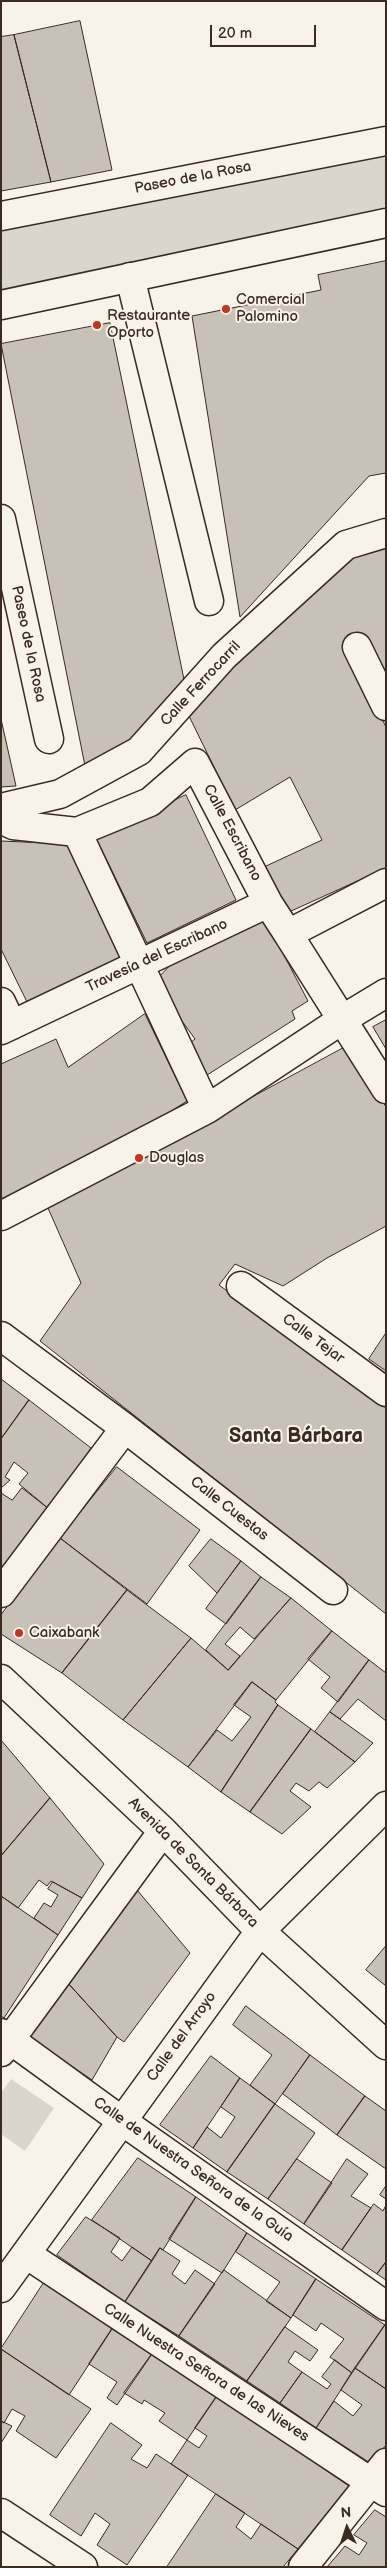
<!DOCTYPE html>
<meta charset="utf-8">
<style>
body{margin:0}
#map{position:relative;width:387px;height:2568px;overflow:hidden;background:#f7f3e8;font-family:"Balsamiq Sans",sans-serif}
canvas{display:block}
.frame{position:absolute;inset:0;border:2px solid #3b2a1e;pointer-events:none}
.north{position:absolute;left:322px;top:2503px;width:50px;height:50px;-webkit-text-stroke:4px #f7f3e8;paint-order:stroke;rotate:356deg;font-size:14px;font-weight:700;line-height:20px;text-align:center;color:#3b2a1e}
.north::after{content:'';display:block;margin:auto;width:18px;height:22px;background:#3b2a1e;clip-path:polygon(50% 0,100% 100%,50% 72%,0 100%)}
.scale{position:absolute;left:210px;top:25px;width:106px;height:22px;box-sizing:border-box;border:2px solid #3b2a1e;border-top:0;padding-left:6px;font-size:15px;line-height:18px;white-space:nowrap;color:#3b2a1e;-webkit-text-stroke:4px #f7f3e8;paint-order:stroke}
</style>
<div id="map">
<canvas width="387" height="2568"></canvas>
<div class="frame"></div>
<div class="north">N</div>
<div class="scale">20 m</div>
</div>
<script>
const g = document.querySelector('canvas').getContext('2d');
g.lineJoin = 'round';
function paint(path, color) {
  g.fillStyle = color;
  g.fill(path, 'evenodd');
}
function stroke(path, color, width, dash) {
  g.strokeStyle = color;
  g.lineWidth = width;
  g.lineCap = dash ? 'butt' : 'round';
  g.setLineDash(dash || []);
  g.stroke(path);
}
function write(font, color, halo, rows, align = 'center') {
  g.font = font + ' "Balsamiq Sans",sans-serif';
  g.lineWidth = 4;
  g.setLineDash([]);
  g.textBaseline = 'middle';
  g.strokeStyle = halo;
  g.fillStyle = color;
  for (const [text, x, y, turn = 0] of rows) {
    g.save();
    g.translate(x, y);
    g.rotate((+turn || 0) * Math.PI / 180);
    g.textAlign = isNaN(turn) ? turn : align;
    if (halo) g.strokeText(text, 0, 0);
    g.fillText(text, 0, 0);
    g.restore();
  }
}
const green = new Path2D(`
 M386,155V207L1,291V225Z
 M11,2079L54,2108L25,2151L1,2134V2093Z`);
const building = new Path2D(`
 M80,21L112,170L51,182L14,35Z
 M14,35L51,182L1,191V37Z
 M386,261V473L369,476L240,617L192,316L321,290L318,275Z
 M110,323L186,689L125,751L86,771L1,344Z
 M386,540V696L356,637L343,641L386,727V868L289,912L264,867L322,840L290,777L235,810L188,714L329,569Z
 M1,719L16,786L1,787Z
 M186,795L236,900L147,943L96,838Z
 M1,841L70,844L125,956L28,1004L1,949Z
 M264,917L308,1001L292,1011L295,1019L204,1077L185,1047L195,1039L154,982L179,956Z
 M145,1014L187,1101L107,1152L1,1199V1064L56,1039L68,1067Z
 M386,1020V1049L373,1027Z
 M349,1045L386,1107V1226L327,1258L283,1286L235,1264L219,1285L386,1408V1614L40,1341L81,1283L48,1208Z
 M386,1333V1371L369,1359Z
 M1,1379L29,1400L1,1439Z
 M29,1400L91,1448L49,1509L19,1484L28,1473L14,1462L5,1477L10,1480L1,1488V1439Z
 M117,1467L200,1530L147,1604L60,1538Z
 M22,1488L49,1509L1,1575V1493L12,1500Z
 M60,1538L127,1590L62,1673L1,1634V1615Z
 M211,1539L241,1561L217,1593L189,1566Z
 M241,1561L261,1577L226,1624L206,1609Z
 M261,1577L291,1598L254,1639L240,1627L225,1644L240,1656L228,1670L206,1650Z
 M127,1590L191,1638L123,1720L62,1673Z
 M291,1598L332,1631L276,1700L252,1682L188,1767L123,1720L191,1638L228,1670Z
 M332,1631L369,1660L338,1702L321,1688L330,1677L308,1659Z
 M369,1660L386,1673V1721L358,1699L340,1719L330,1712Z
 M252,1682L276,1700L275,1702L278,1705L221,1792L188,1767L217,1730L232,1741L251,1717L234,1705Z
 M278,1705L311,1729L250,1812L221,1792Z
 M330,1712L373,1743L355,1762L315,1732Z
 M311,1729L355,1762L327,1788L319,1782L309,1791L296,1783L290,1791L311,1807L282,1834L250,1812Z
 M1,1740L50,1798L1,1856Z
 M50,1798L104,1864L82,1898L51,1881L47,1886L39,1880L18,1908L1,1896V1856Z
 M53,1882L82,1898L58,1935L34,1918L44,1903L51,1907L58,1895L48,1889Z
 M132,1884L190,1953L124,2042L117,2037L66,1981Z
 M1,1896L58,1935L4,2018L1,2016Z
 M386,1946V1986L366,1970Z
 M66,1981L117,2037L92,2080L29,2037Z
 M246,2006L310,2055L275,2104L250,2085L272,2055L233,2025Z
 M310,2055L365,2096L337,2135L283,2094Z
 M211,2056L240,2078L193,2148L160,2125Z
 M240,2078L275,2104L227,2172L193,2148L207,2127L221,2138L235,2117L221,2107Z
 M365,2096L386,2111V2169L337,2135Z
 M275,2104L315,2133L268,2199L227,2172Z
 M138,2158L196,2197L163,2250L160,2248L152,2261L92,2220Z
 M297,2159L332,2183L304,2224L268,2199Z
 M347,2159L368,2174L351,2196L371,2208L342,2250L304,2224Z
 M386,2186V2199L380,2195Z
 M196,2197L247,2233L222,2273L169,2239Z
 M374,2204L383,2211L386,2205V2262L377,2274L342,2250Z
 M86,2217L120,2238L111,2252L122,2261L132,2247L152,2261L125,2302L57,2255Z
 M247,2233L316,2279L291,2318L266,2301L280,2282L236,2252Z
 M160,2248L180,2261L172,2274L185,2284L195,2270L215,2284L179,2336L125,2302Z
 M386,2262V2280L377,2274Z
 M224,2270L291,2318L247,2381L179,2336Z
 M316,2279L385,2325L352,2373L330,2357L344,2339L321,2323L316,2331L293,2315Z
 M45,2281L112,2329L69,2395L1,2349Z
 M385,2325L386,2326V2389L355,2368Z
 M285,2327L318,2350L310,2361L295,2351L288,2362L302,2372L280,2403L247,2381Z
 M112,2329L152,2354L117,2405L107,2398L117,2382L89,2364Z
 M1,2349L91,2409L56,2458L16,2431L25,2416L12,2409L4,2423L1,2421Z
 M152,2354L217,2396L187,2440L159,2421L165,2413L144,2400L142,2404L124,2393Z
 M335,2360L352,2373L316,2428L280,2403L302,2372L327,2389L331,2384L322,2377Z
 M355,2368L386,2389V2445L370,2463L316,2428L334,2401L353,2416L362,2405L341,2390Z
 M217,2396L349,2486L298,2549L171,2464L187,2440L199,2448L207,2436L195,2428Z
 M1,2421L12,2426L1,2443Z
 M111,2423L142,2445L131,2459L147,2468L156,2454L188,2475L127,2565L97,2545L110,2524L95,2513L81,2536L50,2515Z
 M216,2494L245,2513L236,2527L251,2539L261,2524L298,2549L283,2567H167Z
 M375,2510L386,2517V2567H327L345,2546L359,2555L367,2543L354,2535Z`);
const minor = new Path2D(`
 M130,277L209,601
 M1,519L49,739
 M357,647L386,706
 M1,808L60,794L139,751L224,656L346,545L386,533
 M1,819L13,825L77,832L150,802L195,763L268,903
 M77,832L207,1109
 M386,883L288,934L386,1089
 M1,1002L12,1025
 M1,1030L268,903L288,934
 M1,1216L207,1109L343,1019L386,993
 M241,1286L386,1392
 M1,1336L125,1428L333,1590
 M1,1593L125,1428
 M1,1679L163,1831L260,1931L386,2045
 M1,2033L122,2121L386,2306
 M1,2052L163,1831
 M26,2254L386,2492
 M1,2288L260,1931L386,1806
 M1,2513L83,2567
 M303,2567L386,2463`);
const major = new Path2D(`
 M1,216L386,141
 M1,305L386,223`);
const markers = [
 [226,309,5,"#c8321e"],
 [97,325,5,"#c8321e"],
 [139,1158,5,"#c8321e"],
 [19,1633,5,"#c8321e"]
];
const streetNames = [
 ["Paseo de la Rosa",193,178,-11],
 ["Paseo de la Rosa",28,644,78],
 ["Calle Ferrocarril",201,684,-47],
 ["Calle Escribano",232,833,62],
 ["Travesía del Escribano",157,956,-25],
 ["Calle Tejar",313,1339,36],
 ["Calle Cuestas",229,1509,38],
 ["Avenida de Santa Bárbara",193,1863,45],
 ["Calle del Arroyo",182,2037,-54],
 ["Calle de Nuestra Señora de la Guía",193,2170,35],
 ["Calle Nuestra Señora de las Nieves",206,2373,33]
];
const poiNames = [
 ["Comercial",236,300],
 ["Palomino",236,317],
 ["Restaurante",107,316],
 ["Oporto",107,333],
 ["Douglas",149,1158],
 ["Caixabank",29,1633]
];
const districtNames = [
 ["Santa Bárbara",296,1437]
];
paint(green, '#dbd6cb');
paint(building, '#c8c1b6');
stroke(building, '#3b2a1e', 1);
stroke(minor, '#3b2a1e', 31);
stroke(major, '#3b2a1e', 31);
stroke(minor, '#f7f3e8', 28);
stroke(major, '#f7f3e8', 28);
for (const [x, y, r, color] of markers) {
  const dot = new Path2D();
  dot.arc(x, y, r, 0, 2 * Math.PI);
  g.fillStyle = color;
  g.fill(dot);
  stroke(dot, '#f7f3e8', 2);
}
write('15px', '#3b2a1e', '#f7f3e8', streetNames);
write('15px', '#3b2a1e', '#f7f3e8', poiNames, 'left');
write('bold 20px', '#3b2a1e', '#f7f3e8', districtNames);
</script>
